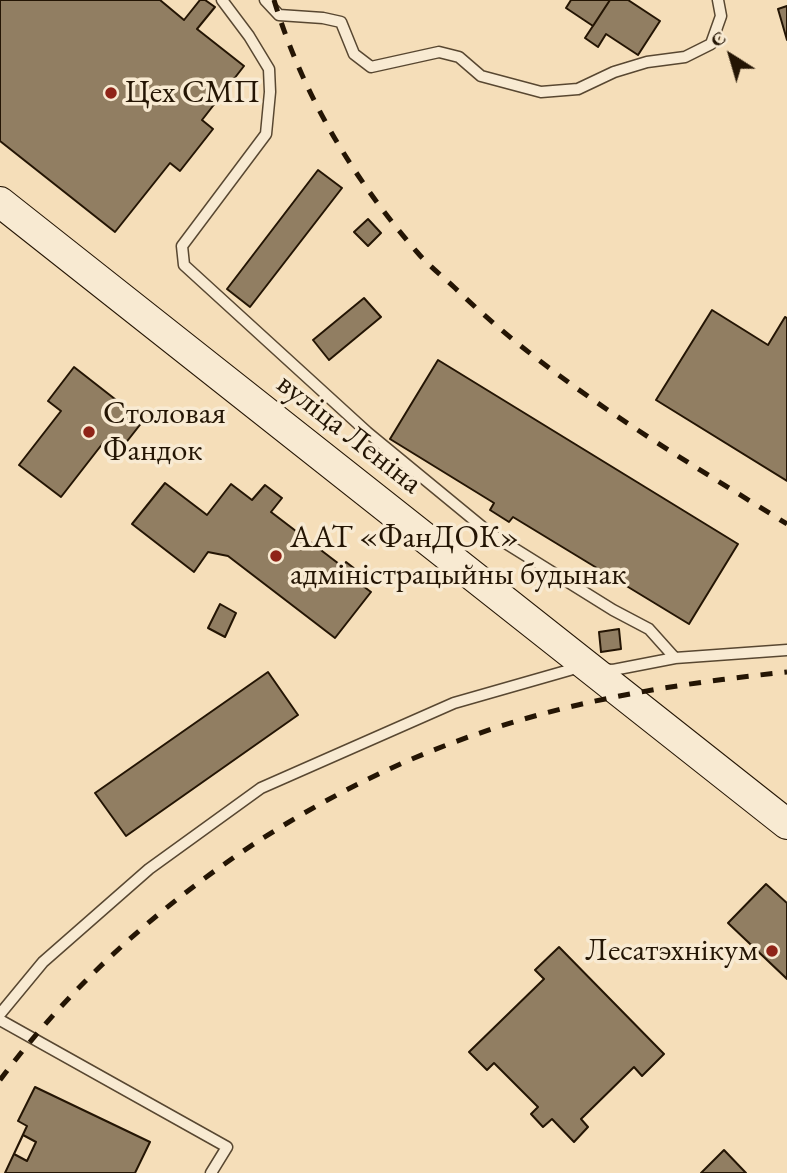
<!DOCTYPE html>
<meta charset="utf-8">
<style>
body{margin:0}
#map{position:relative;width:787px;height:1173px;overflow:hidden;background:#f5deb9;font-family:"EB Garamond",serif}
canvas{display:block}
.north{position:absolute;left:696px;top:21px;width:70px;height:70px;-webkit-text-stroke:5px #f8ead2;paint-order:stroke;rotate:323deg;font-size:19px;font-weight:700;line-height:28px;text-align:center;color:#241504}
.north::after{content:'';display:block;margin:auto;width:24px;height:32px;background:#241504;clip-path:polygon(50% 0,100% 100%,50% 72%,0 100%)}
</style>
<div id="map">
<canvas width="787" height="1173"></canvas>
<div class="north">С</div>
</div>
<script>
const g = document.querySelector('canvas').getContext('2d');
g.lineJoin = 'round';
function paint(path, color) {
  g.fillStyle = color;
  g.fill(path, 'evenodd');
}
function stroke(path, color, width, dash) {
  g.strokeStyle = color;
  g.lineWidth = width;
  g.lineCap = dash ? 'butt' : 'round';
  g.setLineDash(dash || []);
  g.stroke(path);
}
function write(font, color, halo, rows, align = 'center') {
  g.font = font + ' "EB Garamond",serif';
  g.lineWidth = 7;
  g.setLineDash([]);
  g.textBaseline = 'middle';
  g.strokeStyle = halo;
  g.fillStyle = color;
  for (const [text, x, y, turn = 0] of rows) {
    g.save();
    g.translate(x, y);
    g.rotate((+turn || 0) * Math.PI / 180);
    g.textAlign = isNaN(turn) ? turn : align;
    if (halo) g.strokeText(text, 0, 0);
    g.fillText(text, 0, 0);
    g.restore();
  }
}
const building = new Path2D(`
 M0,0H160L184,20L200,0H205L215,7L197,29L244,66L202,120L213,129L180,171L170,163L115,232L0,141Z
 M571,0H610L593,26L566,8Z
 M610,0H628L660,21L638,55L606,34L598,47L585,38Z
 M787,6V40L778,9Z
 M318,170L342,188L250,307L227,289Z
 M368,219L381,233L368,246L354,232Z
 M364,298L381,317L329,360L313,340Z
 M712,310L768,345L785,317L787,318V481L656,400Z
 M438,360L738,544L689,624L513,517L509,522L490,510L494,503L390,439Z
 M74,367L143,421L117,454L103,443L61,497L19,465L61,411L48,401Z
 M165,483L207,515L231,484L252,500L265,485L282,498L271,512L343,567L346,562L364,576L359,583L371,592L335,638L228,556L208,552L194,572L132,524Z
 M220,604L236,613L225,637L208,628Z
 M619,629L621,649L601,652L599,632Z
 M268,672L298,715L126,836L95,793Z
 M766,884L787,903V979L728,923Z
 M559,947L664,1054L642,1076L634,1067L581,1119L588,1127L574,1142L552,1119L543,1127L531,1114L538,1107L494,1063L487,1070L469,1052L544,979L535,970Z
 M35,1087L150,1142L135,1173H5L27,1126L18,1121Z
 M23,1135L36,1142L27,1161L14,1154Z
 M724,1150L746,1173H701Z`);
const service = new Path2D(`
 M222,0L249,36L269,69L270,92L266,134L182,246L184,265L367,432L491,534L613,610L649,629L675,658
 M265,0L279,15L323,18L341,22L354,54L371,67L439,52L459,57L481,76L541,92L578,89L614,72L647,62L685,57L711,44L721,16L718,0
 M602,669L613,670L675,658L787,650
 M0,1014L43,962L149,869L261,788L454,703L580,667
 M0,1020L227,1147L211,1173`);
const secondary = new Path2D(`
 M0,202L787,824`);
const rail = new Path2D(`
 M274,0C302,93 353,179 417,252C428,265 442,276 455,288C553,383 672,452 787,524
 M0,1080C116,924 293,797 477,734C577,699 682,683 787,672`);
const markers = [
 [111,93,7,"#8f2418"],
 [89,432,7,"#8f2418"],
 [276,556,7,"#8f2418"],
 [772,951,7,"#8f2418"]
];
const poiNames = [
 ["Цех СМП",125,93],
 ["Столовая",103,414],
 ["Фандок",103,451],
 ["ААТ «ФанДОК»",290,538],
 ["адміністрацыйны будынак",290,575],
 ["Лесатэхнікум",758,951,"right"]
];
const streetNames = [
 ["вуліца Леніна",349,434,38]
];
paint(building, '#917e62');
stroke(building, '#241504', 2);
stroke(service, '#584731', 13);
stroke(secondary, '#241504', 32);
stroke(service, '#f8ead2', 10);
stroke(secondary, '#f8ead2', 30);
stroke(rail, '#241504', 5, [12, 12]);
for (const [x, y, r, color] of markers) {
  const dot = new Path2D();
  dot.arc(x, y, r, 0, 2 * Math.PI);
  g.fillStyle = color;
  g.fill(dot);
  stroke(dot, '#f8ead2', 2.5);
}
write('32px', '#241504', '#f8ead2', poiNames, 'left');
write('32px', '#241504', '#f8ead2', streetNames);
</script>
